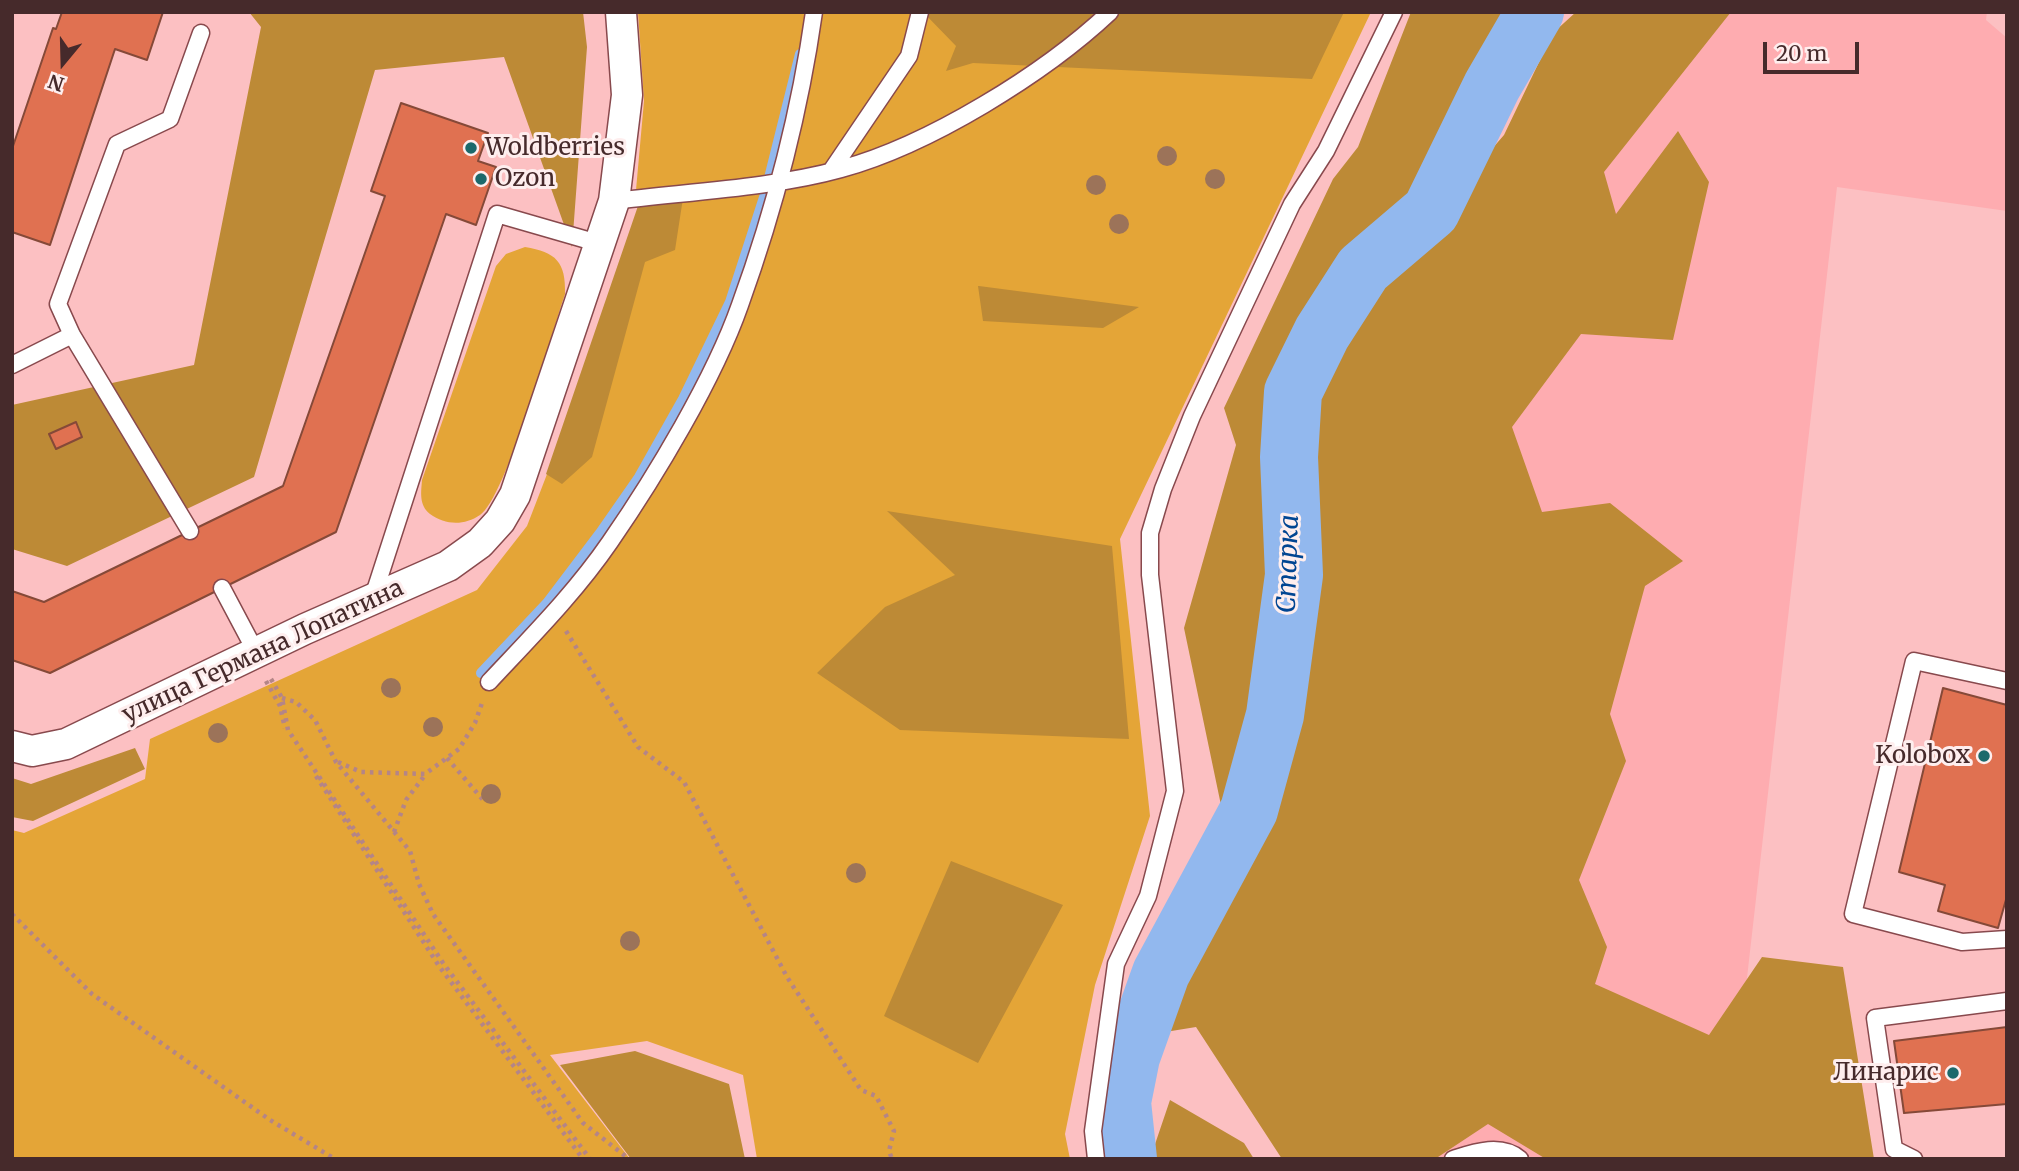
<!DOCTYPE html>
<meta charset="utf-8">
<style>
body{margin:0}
#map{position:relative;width:2019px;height:1171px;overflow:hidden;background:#fcc0c2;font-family:Merriweather,serif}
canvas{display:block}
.frame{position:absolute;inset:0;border:14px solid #462a2b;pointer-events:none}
.north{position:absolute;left:28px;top:28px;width:70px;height:70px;-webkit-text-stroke:5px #feeeee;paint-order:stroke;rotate:199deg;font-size:19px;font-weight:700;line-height:28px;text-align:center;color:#462a2b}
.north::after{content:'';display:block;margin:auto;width:24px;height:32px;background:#462a2b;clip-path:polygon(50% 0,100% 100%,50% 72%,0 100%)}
.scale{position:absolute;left:1763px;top:42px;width:96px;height:32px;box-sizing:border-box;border:4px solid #462a2b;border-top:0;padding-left:9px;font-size:21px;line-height:24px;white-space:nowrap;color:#462a2b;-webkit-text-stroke:5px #feeeee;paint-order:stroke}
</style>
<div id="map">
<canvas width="2019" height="1171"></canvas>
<div class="frame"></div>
<div class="north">N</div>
<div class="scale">20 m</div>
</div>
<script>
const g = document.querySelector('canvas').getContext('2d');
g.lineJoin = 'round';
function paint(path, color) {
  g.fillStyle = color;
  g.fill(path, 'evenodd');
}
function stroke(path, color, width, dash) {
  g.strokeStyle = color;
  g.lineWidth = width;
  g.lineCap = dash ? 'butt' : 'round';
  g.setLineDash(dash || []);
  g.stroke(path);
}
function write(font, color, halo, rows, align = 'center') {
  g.font = font + ' Merriweather,serif';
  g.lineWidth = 6;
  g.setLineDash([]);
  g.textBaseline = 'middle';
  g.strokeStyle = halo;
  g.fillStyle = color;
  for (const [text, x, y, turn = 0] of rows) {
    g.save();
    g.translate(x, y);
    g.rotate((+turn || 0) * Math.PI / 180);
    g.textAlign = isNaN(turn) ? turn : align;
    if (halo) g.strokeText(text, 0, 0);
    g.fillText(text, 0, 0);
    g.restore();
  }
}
const built = new Path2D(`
 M1659,12H1987L1986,20L2007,38V211L1837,187L1743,1013L1690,1159H1322L1524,178Z`);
const green = new Path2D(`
 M638,12H1371L1120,539L1150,816L1095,985L1065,1134L1070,1159H757L743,1075L647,1041L550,1055L630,1159H12V830L24,833L145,779L150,739L477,590L527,526L637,241L641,190H636L644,101Z
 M525,247C556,252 566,262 565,294C552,332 506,498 480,515C464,526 445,525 430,514C419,505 421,493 422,480L496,266L506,254Z`);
const forest = new Path2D(`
 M249,12H583L587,47L572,247L504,57L375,70L254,477L67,566L12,549V405L194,365L261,27Z
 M923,12H1344L1312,79L973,63L946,71L956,46Z
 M1411,12H1523L1417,207L1350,263L1285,383L1282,439L1303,425L1318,368L1395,261L1504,135L1553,33L1576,12H1731L1604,172L1616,214L1678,131L1709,182L1673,340L1581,334L1512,427L1542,512L1610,503L1683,561L1645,586L1610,714L1626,761L1579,880L1607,947L1595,984L1709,1035L1762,957L1843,967L1874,1159H1546L1488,1124L1435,1159H1282L1196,1027L1153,1034L1210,906L1222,810L1184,628L1236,445L1224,408L1333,179L1358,147Z
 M683,198L675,250L645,262L592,457L562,484L546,474L639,203Z
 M978,286H979L1139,307L1103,328L983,321Z
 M887,511L1112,546L1129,739L900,730L817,673L885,607L955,575Z
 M135,748L145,769L33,821L12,817V778L31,784Z
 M951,861L1063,905L978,1063L884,1016Z
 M635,1051L729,1084L745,1159H631L560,1065Z
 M1170,1100L1244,1143L1254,1159H1150Z`);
const stream = new Path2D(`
 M481,673L547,603L600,533L639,477L683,399L730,302L765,194L800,54`);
const river = new Path2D(`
 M1128,1159L1122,1102L1131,1057L1161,973L1249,810L1275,715L1294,575L1289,457L1293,392L1322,333L1363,269L1431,211L1492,86L1535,12`);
const building = new Path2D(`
 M62,12H163L147,60L115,49L50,245L12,232V149L53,28L56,29Z
 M401,103L488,133L478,161L496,167L476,225L446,214L336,532L50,673L12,660V591L44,602L283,486L385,196L371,191Z
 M76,422L82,437L56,449L49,434Z
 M1943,688L2007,705V896L1998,928L1938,911L1945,885L1899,872Z
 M2007,1027V1104L1904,1113L1894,1041Z`);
const path = new Path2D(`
 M566,631L638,747L684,782L787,977L861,1090L876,1096L894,1131L889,1151L892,1159
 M271,679L282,698L288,730L443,963L590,1159
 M266,681L280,706L285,728
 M282,698L296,702L315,720L336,762L410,851L419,884L433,914L583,1123L629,1159
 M447,758L484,801
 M338,762L361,772L425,774L459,749L475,723L482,703
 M316,776L439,966L583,1159
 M394,832L406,800L425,775
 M12,914L92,994L270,1120L335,1159`);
const lane = new Path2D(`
 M831,171L909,56L920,12
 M614,201C685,192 773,188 841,169C929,145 1044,74 1110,12
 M12,365L72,335
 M190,531L72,335L58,304L117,144L170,119L201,33
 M222,588L257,654
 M372,600L497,214L601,244
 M2007,681L1914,661L1853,914L1962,942L2007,939
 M489,682C531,637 575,593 610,542C655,477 714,379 740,305C774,211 800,111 814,12
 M1096,1159L1093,1131L1116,964L1148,896L1175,791L1150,575V533L1163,489L1192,416L1292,204L1326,151L1394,12
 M1453,1159C1475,1152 1501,1143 1520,1159
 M1914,1159L1894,1149L1875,1018L2007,1001`);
const street = new Path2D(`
 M12,746L32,751L66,744L305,629L448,566L480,543L500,521L515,495L614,201L627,95L621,12`);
const trees = [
 [1167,156],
 [1215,179],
 [1096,185],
 [1119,224],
 [391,688],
 [433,727],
 [218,733],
 [491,794],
 [856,873],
 [630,941]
];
const markers = [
 [471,148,7,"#1c696b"],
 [481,179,7,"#1c696b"],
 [1984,756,7,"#1c696b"],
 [1953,1073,7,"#1c696b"]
];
const poiNames = [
 ["Woldberries",485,148],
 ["Ozon",495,179],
 ["Kolobox",1970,756,"right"],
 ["Линарис",1939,1073,"right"]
];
const streetNames = [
 ["улица Германа Лопатина",263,652,-25]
];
const waterNames = [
 ["Старка",1289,564,-88]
];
paint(built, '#feacb0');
paint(green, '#e4a537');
paint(forest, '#bd8a36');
stroke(stream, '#92b8ee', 10);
stroke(river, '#92b8ee', 58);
paint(building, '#e07151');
stroke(building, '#854938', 2);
stroke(lane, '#88494d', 19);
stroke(street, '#88494d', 33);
stroke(path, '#b48587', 4.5, [3.5, 5]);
stroke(lane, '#fff', 16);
stroke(street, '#fff', 30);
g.fillStyle = '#9c7359';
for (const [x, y] of trees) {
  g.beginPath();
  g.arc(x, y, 10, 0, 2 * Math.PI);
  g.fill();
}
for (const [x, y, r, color] of markers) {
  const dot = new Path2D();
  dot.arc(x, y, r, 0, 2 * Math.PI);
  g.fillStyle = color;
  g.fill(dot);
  stroke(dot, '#feeeee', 2.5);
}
write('24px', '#462a2b', '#feeeee', poiNames, 'left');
write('24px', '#462a2b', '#feeeee', streetNames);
write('italic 26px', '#004592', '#feeeee', waterNames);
</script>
